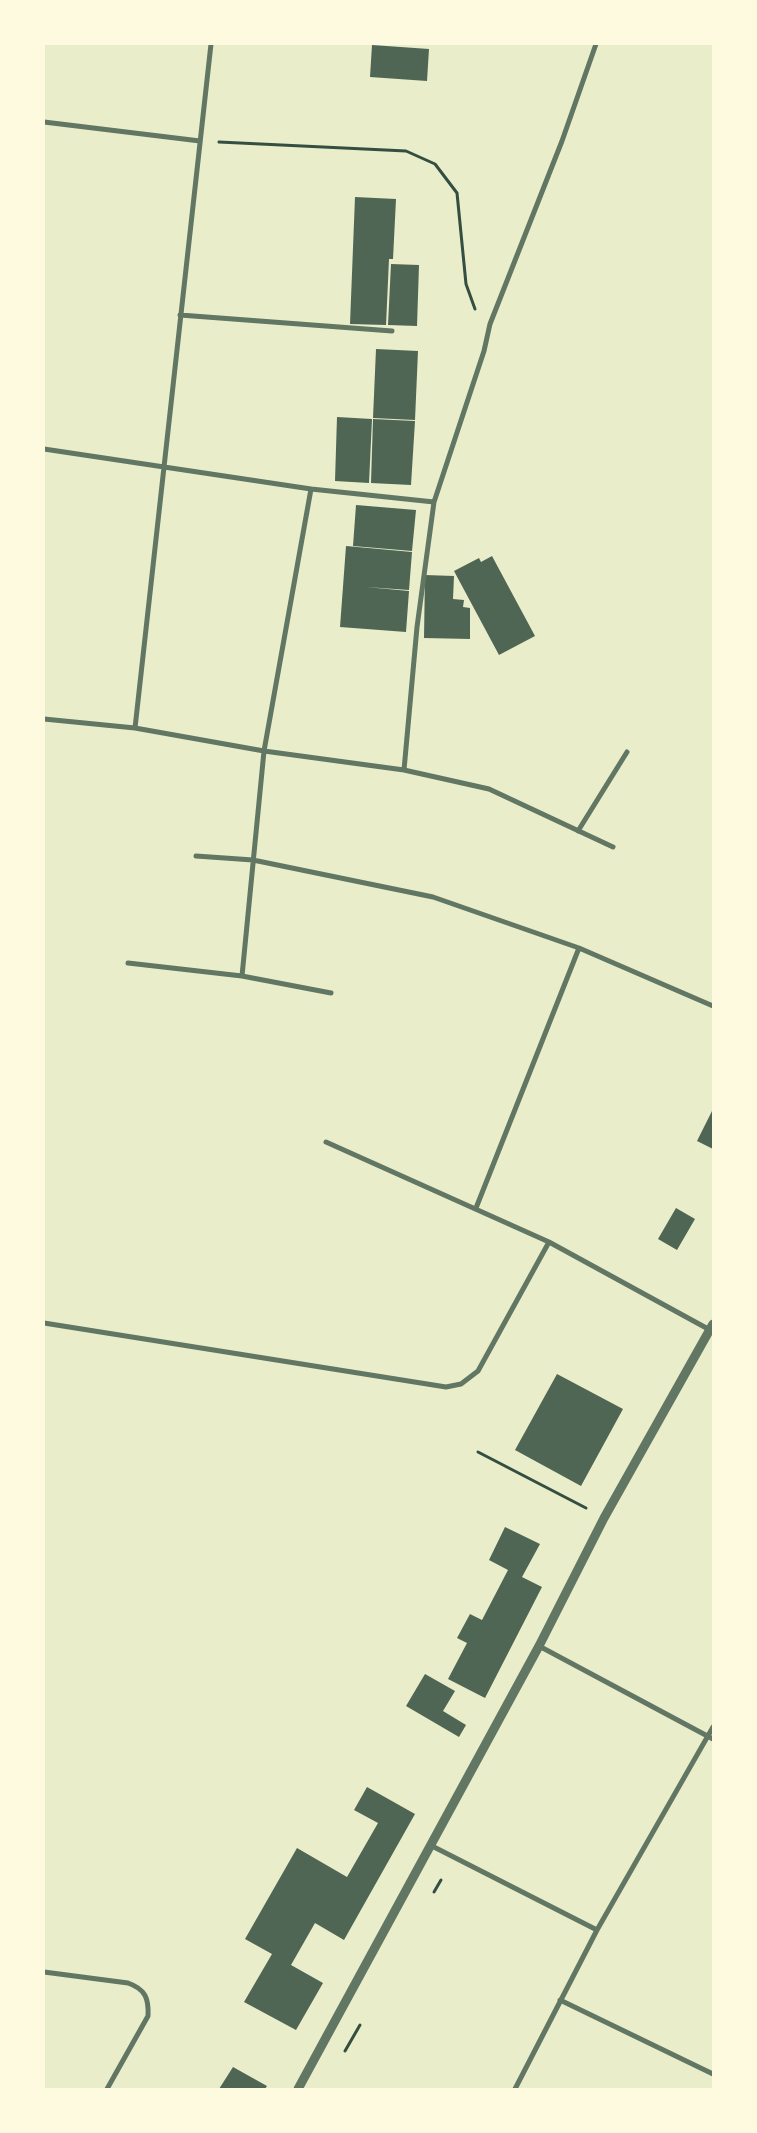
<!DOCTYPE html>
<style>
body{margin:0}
#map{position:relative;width:757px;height:2133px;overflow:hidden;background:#e9edc9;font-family:Montserrat,sans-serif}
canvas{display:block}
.frame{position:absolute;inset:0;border:45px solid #fefae0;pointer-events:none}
</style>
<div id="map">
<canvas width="757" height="2133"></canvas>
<div class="frame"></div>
</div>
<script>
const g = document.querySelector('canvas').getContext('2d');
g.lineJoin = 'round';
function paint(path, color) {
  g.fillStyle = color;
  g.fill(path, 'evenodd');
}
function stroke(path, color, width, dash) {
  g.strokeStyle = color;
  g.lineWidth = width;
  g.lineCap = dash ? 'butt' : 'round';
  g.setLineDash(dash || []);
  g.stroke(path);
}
const building = new Path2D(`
 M372,45L429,49L427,81L370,77Z
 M355,197L396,199L393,259H389L386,325L350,324Z
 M391,264L419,265L417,326L388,325Z
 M376,349L418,351L415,420L373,418Z
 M337,417L372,419L369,483L335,481Z
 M373,419L415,421L411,485L371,483Z
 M356,505L416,510L412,551L353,546Z
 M346,546L412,552L409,590L366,587L409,591L406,632L340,627Z
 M492,556L535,636L499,655L454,571L479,558L481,562Z
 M425,575L454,576L453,599L464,600L463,607L470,608V639L424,638Z
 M712,1111L713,1112V1149L697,1141Z
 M676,1208L695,1219L677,1250L658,1239Z
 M557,1374L623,1409L581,1486L515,1450Z
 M505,1527L540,1544L522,1577L542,1587L485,1698L448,1679L467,1643L457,1638L470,1614L482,1620L508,1570L489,1560Z
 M425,1674L455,1691L443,1711L466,1725L459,1737L406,1706Z
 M367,1787L415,1814L344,1940L315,1923L291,1965L323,1983L296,2030L244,2002L272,1954L245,1939L297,1848L347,1877L378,1823L354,1810Z
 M233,2067L267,2086L265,2089H219Z`);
const path = new Path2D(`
 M219,142L406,151L435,164L457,193L466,284L475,309
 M478,1452L586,1508
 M434,1892L441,1880
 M345,2051L360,2025`);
const minor = new Path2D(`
 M44,122L200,141
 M180,315L392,331
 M44,449L311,489L434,502
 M44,719L135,728L264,751L404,770L489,789L613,847
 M135,728L211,44
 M404,770L417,627L434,502L484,351L490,324L562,141L596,44
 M578,831L627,752
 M196,856L253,860L433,897L579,948L713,1006
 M128,963L242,976L331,993
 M242,976L264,751L311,489
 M326,1142L549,1242L710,1330
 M476,1208L579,948
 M44,1323L446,1387L461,1384L478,1371L549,1242
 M539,1646L713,1739
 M430,1845L597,1930
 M44,1972L128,1983C145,1989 149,1998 148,2016L107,2089
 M560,2000L713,2074
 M515,2089L597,1930L713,1727`);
const tertiary = new Path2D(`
 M298,2089L539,1646L604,1518L713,1324`);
paint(building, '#4f6655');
stroke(path, '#344e41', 3);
stroke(minor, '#617663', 5);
stroke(tertiary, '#617663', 9);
</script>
